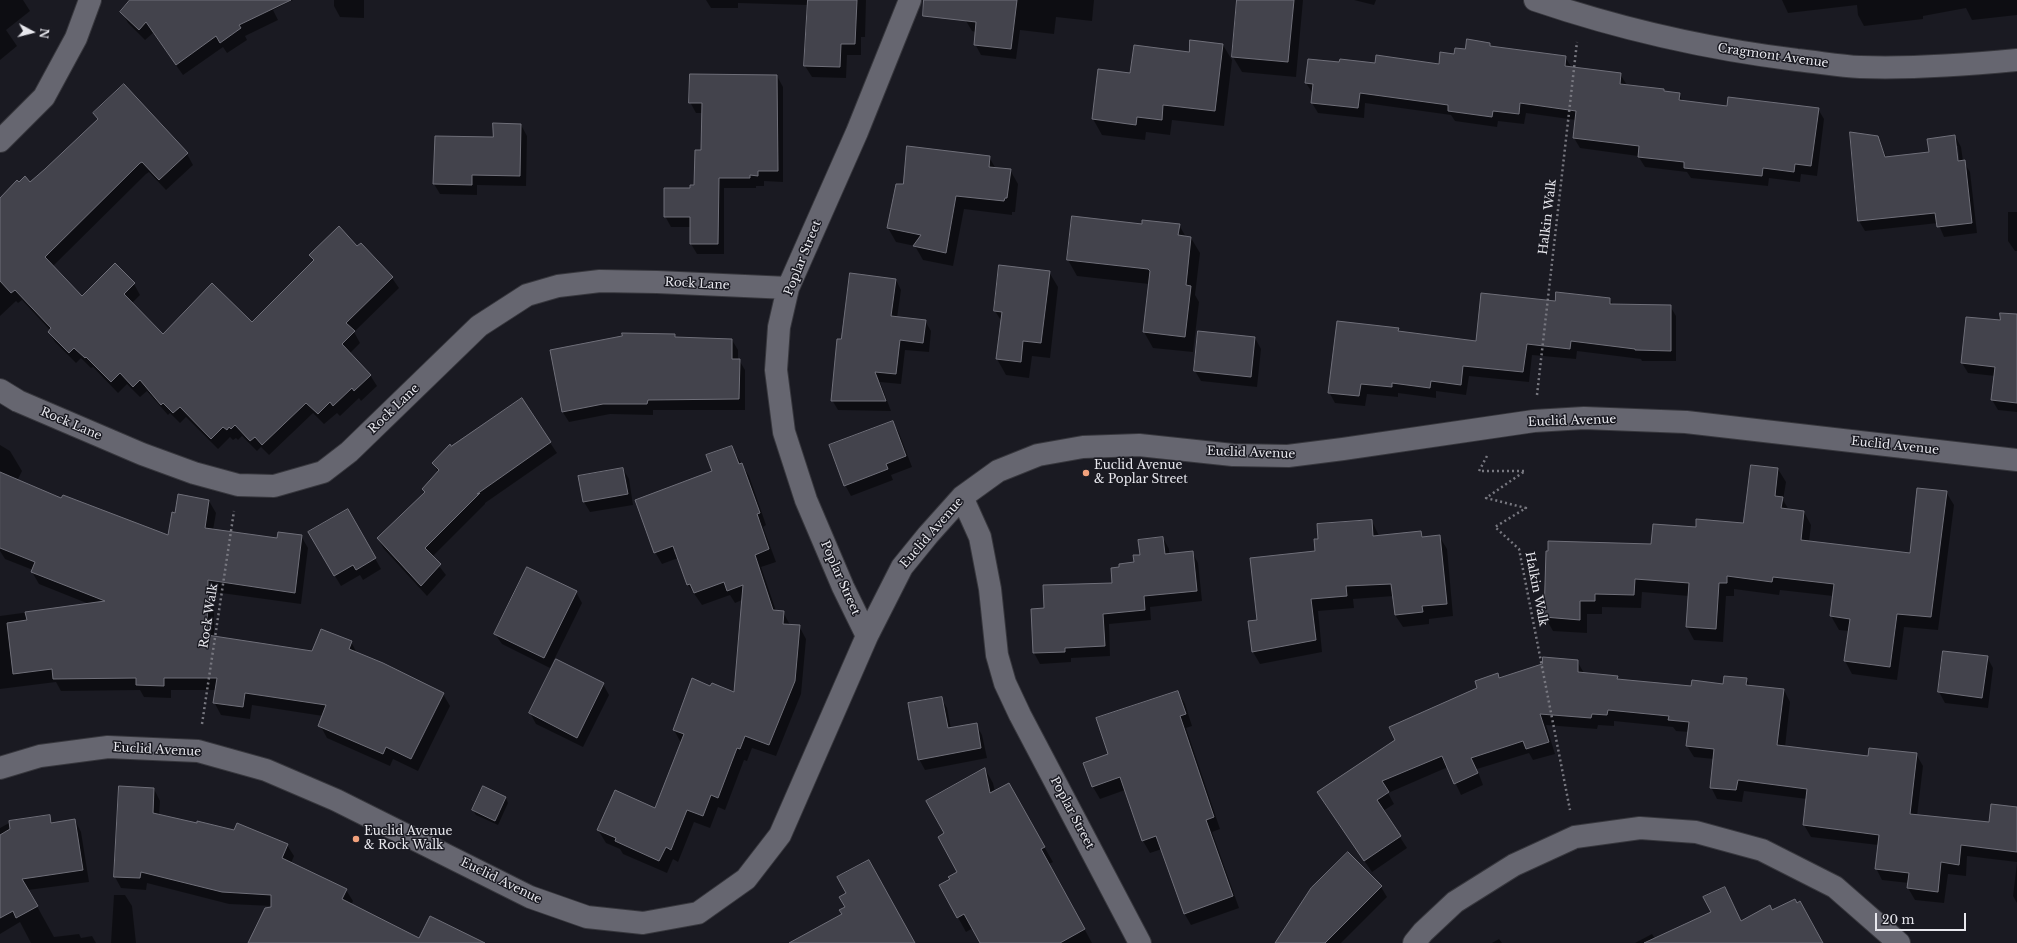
<!DOCTYPE html>
<style>
body{margin:0}
#map{position:relative;width:2017px;height:943px;overflow:hidden;background:#1a1a22;font-family:"Libre Baskerville",serif}
canvas{display:block}
.north{position:absolute;left:12px;top:12px;width:40px;height:40px;-webkit-text-stroke:3px #1a1a22;paint-order:stroke;rotate:97deg;font-size:11px;font-weight:700;line-height:16px;text-align:center;color:#e7e7ed}
.north::after{content:'';display:block;margin:auto;width:14px;height:18px;background:#e7e7ed;clip-path:polygon(50% 0,100% 100%,50% 72%,0 100%)}
.scale{position:absolute;left:1875px;top:913px;width:91px;height:18px;box-sizing:border-box;border:2px solid #e7e7ed;border-top:0;padding-left:5px;font-size:12px;line-height:14px;white-space:nowrap;color:#e7e7ed;-webkit-text-stroke:3px #1a1a22;paint-order:stroke}
</style>
<div id="map">
<canvas width="2017" height="943"></canvas>
<div class="north">N</div>
<div class="scale">20 m</div>
</div>
<script>
const g = document.querySelector('canvas').getContext('2d');
g.lineJoin = 'round';
function paint(path, color) {
  g.fillStyle = color;
  g.fill(path, 'evenodd');
}
function stroke(path, color, width, dash) {
  g.strokeStyle = color;
  g.lineWidth = width;
  g.lineCap = dash ? 'butt' : 'round';
  g.setLineDash(dash || []);
  g.stroke(path);
}
function write(font, color, halo, rows, align = 'center') {
  g.font = font + ' "Libre Baskerville",serif';
  g.lineWidth = 3;
  g.setLineDash([]);
  g.textBaseline = 'middle';
  g.strokeStyle = halo;
  g.fillStyle = color;
  for (const [text, x, y, turn = 0] of rows) {
    g.save();
    g.translate(x, y);
    g.rotate((+turn || 0) * Math.PI / 180);
    g.textAlign = isNaN(turn) ? turn : align;
    if (halo) g.strokeText(text, 0, 0);
    g.fillText(text, 0, 0);
    g.restore();
  }
}
const shadow = new Path2D(`
 M0,0H23L30,11L6,30L17,46L0,60Z
 M130,0H293L273,10L278,20L245,36L247,40L227,53L223,47L183,75L153,33L145,40L128,23L122,12L131,2Z
 M334,0H364V18L340,17L334,6Z
 M706,0H866L865,37H861V55H847L846,78L812,77L805,66L807,5L738,3V8H711Z
 M968,0H1094L1092,21L1056,17L1054,34L1020,30L1016,59L981,55L975,44L976,32L972,31L966,21Z
 M1238,0H1303L1296,77L1242,72L1233,57Z
 M1354,0H1376L1374,5Z
 M1782,0H2017V15L1972,20L1966,8L1923,16V19L1864,26L1858,15L1857,5L1788,13Z
 M1490,44L1491,47L1565,57L1572,68L1620,74L1627,85L1664,90L1665,93L1679,94L1683,102L1728,107L1818,109L1824,119L1817,176L1801,174L1800,182L1769,178L1768,186L1691,178L1687,172L1645,167L1638,156L1580,148L1574,138L1576,120L1526,113L1524,124L1498,121L1497,127L1455,121L1451,115L1365,103L1364,118L1318,113L1312,103L1313,94L1306,83L1340,63L1440,65L1455,55Z
 M1223,45L1232,60L1224,126L1172,120L1170,135L1146,132L1145,140L1102,135L1093,119L1099,70L1131,74L1190,53Z
 M777,76L783,87V182L764,181V186H756V188H724V254H697L691,244V227H671L665,216L695,186L702,151L703,113H696L690,102Z
 M124,85L187,154L193,165L166,190L149,172L146,174L52,267L81,298L115,265L134,284L140,295L132,303L163,335L252,323L314,262L310,255L357,248L361,245L392,278L399,288L354,332L360,343L350,353L370,375L377,386L361,401L359,398L340,416L337,413L324,424L313,413L269,455L261,447L257,451L242,436L238,440L236,438L233,440L230,437L218,449L186,417L180,423L170,413L168,415L147,391L140,397L127,384L118,393L93,367L91,368L81,358L76,363L55,342L49,332L50,330L22,300L18,303L16,301L0,316V199L19,183H30L98,120L94,113Z
 M521,125L527,136L526,186L477,185V195L440,194L434,184L494,139Z
 M1955,136L1961,147L1963,161L1970,172L1977,233L1944,237L1938,223L1865,231L1859,221L1877,137L1887,158L1930,153ZM1956,146H1958L1960,166H1958Z
 M989,157L996,169L1010,170L1018,184L1015,212H1012V215L964,209L953,266L923,260L915,246L896,242L888,228L897,185L903,186Z
 M2008,212H2017V251H2015L2008,241Z
 M1143,225H1179L1186,237L1191,238L1200,253L1195,295L1199,302L1193,352L1153,348L1144,332L1149,284L1077,276L1068,260Z
 M1049,272L1058,287L1050,358L1032,356L1029,378L1006,375L997,359L1002,322L995,311Z
 M896,280L901,290L897,318L925,321L931,331L929,352L905,350L901,384L880,382L891,411L838,410L832,400Z
 M1610,299L1613,305L1670,306L1676,316V361H1642L1641,359L1577,351L1576,359L1532,355L1529,382L1469,376L1466,395L1436,391V398L1398,393V397L1367,394L1365,406L1335,403L1329,392L1398,329L1400,332L1477,342L1555,302Z
 M1999,316L2017,318V412L1998,410L1992,400L1995,376L1968,373L1962,363L1998,321Z
 M675,335L677,338L732,340L738,350V360H739L745,370V410H653V415L610,414L569,422L562,411Z
 M1255,338L1261,349L1257,387L1201,381L1195,371Z
 M521,400L557,453L485,503V504L432,557L446,575L427,596L384,549L378,539L425,493L438,472L433,463L451,447Z
 M893,422L899,433L912,467L891,475L893,480L851,496L845,485Z
 M0,445L10,451L22,471L17,481L62,499L169,537L176,514L209,501L216,513L213,530L278,540L301,536L308,548L301,604L214,592V637L313,652L351,642L357,653L443,694L450,706L418,771L393,759L390,766L327,738L320,725L323,716L252,705L250,719L221,715L214,702L216,690H171V698L144,697L140,690L61,691L56,682L0,689V616L89,604L39,584L32,572L33,570L5,559L0,551Z
 M731,447L749,476L766,525L763,527L776,562L761,567L776,611L783,612L790,625L799,626L806,639L801,694L776,756L752,748L747,761L744,760L725,810L718,807L710,828L694,822L678,862L673,859L667,873L623,854L620,849L606,843L598,830L656,809L681,743L674,730L711,687L735,693L742,600L735,603L730,595L702,605L688,585L678,558L662,564L655,552Z
 M623,469L629,479L633,505L590,512L584,502L579,477Z
 M1778,469L1786,482L1783,500L1789,510L1804,512L1811,525L1809,542L1911,554L1946,492L1954,505L1938,630L1904,627L1897,680L1852,674L1845,661L1849,631L1839,630L1831,616L1833,596L1780,590L1779,595L1734,589V596H1726L1723,642L1694,640L1687,627L1689,596L1642,592L1641,608L1602,607V614H1587V633L1553,631L1545,617L1547,552L1652,545L1697,528L1744,524Z
 M348,510L381,569L363,580L360,575L341,586L309,533Z
 M1372,521L1379,536L1421,532L1424,538L1439,536L1447,549L1453,616L1429,619V624L1403,627L1395,615L1394,596L1353,599L1354,608L1318,611L1322,652L1260,664L1253,652L1258,621L1316,552L1319,540Z
 M1163,538L1169,549V555L1192,552L1198,563L1202,601L1150,607L1151,620L1109,624L1110,656L1071,658V662L1040,664L1034,653L1032,610L1045,609L1114,584L1141,555Z
 M576,592L582,603L550,668L502,644L495,634Z
 M1944,652L1987,657L1993,668L1988,708L1945,703L1939,692Z
 M1577,661L1584,673L1617,677L1618,680L1692,687L1724,685L1746,679L1750,686L1784,690L1790,702L1785,747L1869,757L1916,754L1923,766L1917,816L1989,823L2017,808V862L1967,856L1966,876L1948,874L1944,903L1915,900L1908,888L1909,883L1882,880L1876,868L1878,845L1811,837L1804,825L1807,799L1744,791L1742,802L1717,799L1711,787L1714,759L1694,757L1687,746L1689,732L1676,731L1673,727L1614,721V726L1598,725L1597,729L1546,725L1555,754L1533,760L1529,753L1477,769L1483,785L1461,795L1448,767L1388,793L1394,804L1383,811L1407,848L1372,872L1325,804L1497,675L1500,679Z
 M603,684L609,695L583,747L536,724L530,713Z
 M1178,692L1185,704L1192,726L1186,728L1220,829L1212,832L1239,908L1191,925L1184,913L1162,849L1150,853L1143,841L1125,790L1100,799L1093,787L1109,754Z
 M941,698L947,708L951,729L976,724L982,735L987,758L925,770L919,759Z
 M985,769L993,783L995,792L1008,784L1053,862L1049,864L1092,943H981L973,928L966,932L940,885L951,880L958,872L945,834Z
 M484,787L506,798L508,803L498,825L476,815L473,810Z
 M154,789L160,801L159,815L287,845L294,856L291,863L346,890L353,901L351,905L419,940L466,943H250L272,906L229,904L147,883L146,890L121,888L115,877Z
 M49,816L53,823L75,820L81,832L89,882L28,890L54,937L79,934L81,938L92,936L96,943H31L20,922L0,934V828L11,822Z
 M1348,853L1381,887L1387,897L1341,943H1276Z
 M2017,863V903L2013,896Z
 M1725,888L1752,943H1635L1652,934L1655,939L1712,913Z
 M114,895H125L132,906L136,943H111Z
 M1499,939L1502,943H1492Z`);
const building = new Path2D(`
 M130,0H291L239,25L241,28L220,43L216,36L176,65L146,22L139,30L120,12Z
 M808,0H857L855,44H841L840,67L804,66Z
 M924,0H1017L1011,49L974,45L976,22L923,16Z
 M1237,0H1294L1288,62L1232,57Z
 M1467,39L1490,43V46L1566,56L1565,66L1621,73L1620,84L1664,89V91L1680,93L1679,100L1727,106L1728,97L1819,108L1811,166L1795,164L1794,172L1763,168L1762,176L1684,168V162L1638,157L1639,146L1573,138L1576,111L1520,103L1519,114L1493,111L1492,117L1448,111V105L1360,93L1358,108L1311,103L1313,84L1305,83L1308,59L1339,62L1340,59L1375,63L1376,55L1439,64L1440,52L1454,54L1455,48L1465,49Z
 M1190,40L1223,44L1215,111L1163,105L1162,120L1137,117L1136,125L1092,119L1098,69L1130,73L1134,45L1189,52Z
 M690,74L777,75L778,171H758V176L750,175V178H719L718,244H690V217H664V188H690V185H694L695,150H701L702,103H689Z
 M124,84L188,153L159,180L142,162L140,163L45,257L82,296L115,263L135,283L124,294L163,334L212,283L252,322L314,260L309,255L339,226L357,246L361,243L393,277L346,323L355,331L342,344L371,375L354,391L352,388L333,406L330,402L318,414L306,403L262,445L255,437L250,441L235,425L231,429L229,427L227,430L223,427L211,439L180,407L173,413L163,403L161,405L140,380L133,387L120,373L111,382L86,357L85,358L74,348L69,353L48,332L51,328L15,290L11,293L0,281V198L17,180L19,182L25,176L30,182L45,169L98,119L93,113Z
 M493,123L521,124L520,176L472,175V185L433,184L435,136L493,137Z
 M1850,132L1878,136L1885,157L1929,152L1927,139L1955,135L1958,161L1965,160L1972,223L1937,227L1935,213L1858,221Z
 M907,146L990,156L989,167L1011,169L1007,198H1005L1004,201L956,196L946,253L913,246L921,235L887,228L896,184H903Z
 M1072,216L1142,224V220L1180,224L1178,235L1191,237L1186,285L1191,286L1185,337L1143,332L1150,271L1148,269L1067,260Z
 M999,265L1050,271L1041,343L1023,341L1021,362L996,359L1002,312L994,311Z
 M850,273L896,279L891,316L926,320L923,343L900,340L896,374L875,372L886,401H831L837,339H841Z
 M1556,292L1610,298V304L1671,305V351L1635,350V349L1571,341L1570,349L1527,344L1523,372L1463,366L1461,385L1431,381L1430,388L1392,383V387L1361,384L1359,396L1328,393L1337,321L1399,328L1398,331L1476,341L1481,293L1555,301Z
 M2000,313L2017,314V403L1991,400L1995,367L1961,363L1966,317L2000,320Z
 M1198,331L1255,337L1251,377L1194,371Z
 M622,333L675,334V337L732,339V359H740L739,399L648,400L647,404H603L562,412L550,350L622,336Z
 M522,398L551,442L477,494L480,493L425,548L441,564L421,586L377,538L425,492L422,489L439,470L432,463L450,444L451,446Z
 M893,421L906,456L886,464L888,469L844,486L829,445Z
 M732,446L739,464L742,463L760,513L757,514L769,549L755,555L773,610L784,611L783,624L800,625L795,681L769,745L745,736L740,749L737,748L718,798L711,795L703,816L687,810L671,850L666,847L659,861L615,841L616,838L597,830L615,790L655,808L684,734L673,730L692,678L710,686L712,683L734,692L743,585L727,591L724,582L694,593L690,584L687,585L673,546L654,553L635,500L712,471L706,455Z
 M1751,465L1778,468L1775,496L1783,497L1781,508L1804,511L1801,540L1910,553L1917,488L1947,491L1931,617L1897,614L1890,667L1844,661L1850,619L1830,616L1834,584L1773,577L1772,582L1727,576V583H1719L1716,629L1686,627L1689,583L1635,579L1634,595L1595,594V601H1580V620L1544,617L1546,551H1548V541L1651,544L1653,524L1696,527V519L1743,523Z
 M623,468L628,494L583,502L578,476Z
 M0,472L61,498L63,495L168,535L172,512L175,513L178,494L209,500L205,528L277,538L278,532L302,535L295,593L208,580L207,635L312,651L321,629L352,641L349,649L383,663L444,693L411,759L386,747L383,754L318,726L326,705L245,693L243,707L213,703L217,678H164V686L136,685V678L53,679L52,669L13,674L7,623L27,620L25,612L105,601L31,572L35,562L0,548Z
 M348,509L376,558L356,570L353,565L334,576L308,532Z
 M1372,520L1373,536L1421,531L1422,537L1440,535L1447,604L1422,606L1423,612L1395,615L1391,584L1346,586L1347,596L1311,599L1316,640L1252,652L1248,621L1257,620L1250,558L1315,551L1314,539H1318L1317,524Z
 M1163,537L1165,554L1193,551L1197,591L1144,596L1145,610L1103,614L1105,646L1065,648V652L1033,653L1031,609L1044,608L1043,585L1112,583L1111,568L1119,567V564L1134,562L1133,555H1140L1138,540Z
 M527,567L577,591L544,658L494,634Z
 M1943,651L1988,656L1982,698L1938,692Z
 M1543,657L1578,660V672L1618,676L1617,679L1691,686L1692,680L1723,684L1724,676L1747,678L1746,685L1784,689L1777,745L1868,756L1869,748L1917,753L1910,814L1989,822L1991,804L2017,807V852L1961,845L1959,865L1941,862L1938,892L1907,888L1909,873L1875,869L1879,835L1803,825L1807,789L1738,780L1736,790L1710,788L1714,749L1686,746L1689,722L1668,720L1669,716L1608,710L1607,715L1592,714L1591,718L1540,714L1549,742L1526,749L1523,741L1471,758L1478,773L1454,784L1442,756L1382,781L1389,792L1377,800L1401,836L1364,861L1317,792L1395,740L1389,727L1477,688L1475,681L1498,673L1499,678L1542,664Z
 M556,659L604,683L577,738L529,713Z
 M1178,691L1186,714L1180,716L1214,817L1206,820L1233,896L1184,914L1156,836L1142,841L1120,777L1092,787L1083,763L1108,754L1096,718Z
 M942,697L948,728L977,723L981,748L918,760L908,703Z
 M985,768L990,793L1009,783L1045,847L1041,849L1085,929L1060,943H980L964,914L957,918L939,885L950,879L948,877L957,872L938,837L944,833L926,801Z
 M119,786L154,788L153,813L197,823V821L234,830L237,823L288,844L282,858L347,889L342,899L419,938L430,916L485,943H248L265,908L271,907V895L222,892L141,872L140,878L114,877Z
 M483,786L506,797L495,821L472,810Z
 M50,815L51,823L75,819L83,870L22,879L38,906L16,918L13,911L0,918V835L10,829L9,821Z
 M1348,852L1382,886L1325,943H1275L1311,888Z
 M869,860L915,943H789L842,914L839,910L845,907L839,897L846,893L837,877Z
 M1725,887L1741,921L1770,905L1772,910L1795,899L1797,903L1800,901L1823,943H1644L1711,912L1703,897Z`);
const path = new Path2D(`
 M1537,395L1577,42
 M1487,456L1479,471H1525L1486,498L1526,508L1495,527L1519,549L1570,810
 M202,724L234,511`);
const minor = new Path2D(`
 M1535,0C1620,29 1708,49 1797,60C1818,62 1839,66 1860,67C1913,69 1965,65 2017,60
 M0,141L44,97L76,38L90,0
 M0,390L18,401L142,454L194,473L238,485L274,486L323,472L349,452L479,326L527,295L558,286L600,281L657,282L788,288
 M962,497L980,537L990,589L997,655L1005,683L1020,715L1140,943
 M867,636L843,587L806,500L784,432L776,370L779,327L788,288L857,132L910,0
 M0,768L40,756L108,747L198,751L266,770L336,800L530,897L587,917L643,923L698,913L746,879L780,835L867,636L902,567L928,535L962,497L998,471L1038,455L1083,447L1139,445L1233,455L1288,456L1343,449L1534,421L1584,418L1686,422L2017,460
 M1414,943L1423,932L1455,902L1514,865L1575,837L1640,828L1696,832L1762,850L1835,887L1899,943`);
const markers = [
 [1086,473,4,"#f1a17c"],
 [356,839,4,"#f1a17c"]
];
const streetNames = [
 ["Cragmont Avenue",1773,56,8],
 ["Halkin Walk",1548,217,-83],
 ["Poplar Street",803,258,-68],
 ["Rock Lane",697,284,3],
 ["Rock Lane",394,409,-44],
 ["Euclid Avenue",1572,421,-2],
 ["Rock Lane",71,424,23],
 ["Euclid Avenue",1895,446,6],
 ["Euclid Avenue",1251,453,2],
 ["Euclid Avenue",932,533,-49],
 ["Poplar Street",840,578,66],
 ["Halkin Walk",1536,589,79],
 ["Rock Walk",209,616,-81],
 ["Euclid Avenue",157,750,3],
 ["Poplar Street",1072,813,62],
 ["Euclid Avenue",501,881,26]
];
const poiNames = [
 ["Euclid Avenue",1094,466],
 ["& Poplar Street",1094,480],
 ["Euclid Avenue",364,832],
 ["& Rock Walk",364,846]
];
paint(shadow, '#0007');
paint(building, '#43434c');
stroke(building, '#6f6f79', 1);
stroke(minor, '#37373d', 24);
stroke(path, '#787880', 2.5, [2, 3]);
stroke(minor, '#666670', 22);
for (const [x, y, r, color] of markers) {
  const dot = new Path2D();
  dot.arc(x, y, r, 0, 2 * Math.PI);
  g.fillStyle = color;
  g.fill(dot);
  stroke(dot, '#1a1a22', 1.5);
}
write('12px', '#e7e7ed', '#1a1a22', streetNames);
write('12px', '#e7e7ed', '#1a1a22', poiNames, 'left');
</script>
